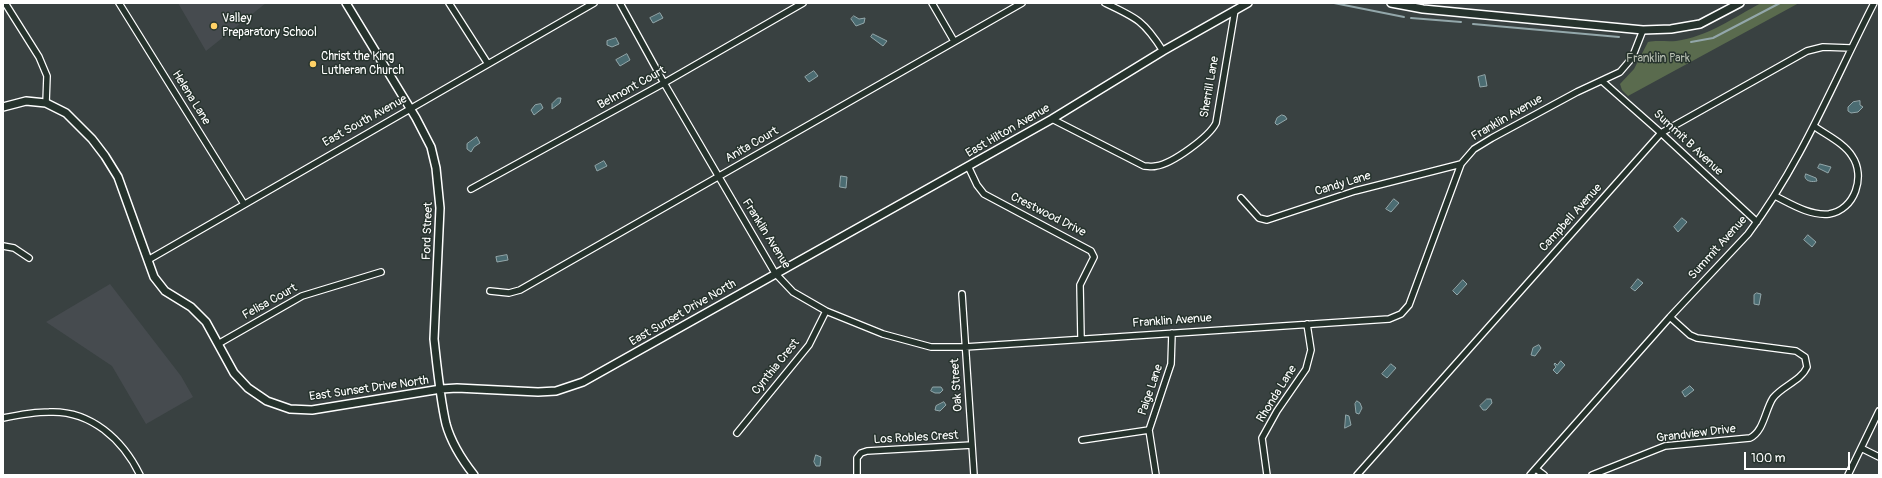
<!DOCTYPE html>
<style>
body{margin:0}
#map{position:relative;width:1882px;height:478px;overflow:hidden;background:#394141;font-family:Pangolin,sans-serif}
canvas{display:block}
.frame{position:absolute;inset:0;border:4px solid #fff;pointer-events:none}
.scale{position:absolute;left:1744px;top:452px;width:106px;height:18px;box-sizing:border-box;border:2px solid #fff;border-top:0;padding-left:5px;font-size:12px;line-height:14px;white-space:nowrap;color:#fff;-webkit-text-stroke:3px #26332d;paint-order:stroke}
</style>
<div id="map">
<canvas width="1882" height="478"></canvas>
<div class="frame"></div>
<div class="scale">100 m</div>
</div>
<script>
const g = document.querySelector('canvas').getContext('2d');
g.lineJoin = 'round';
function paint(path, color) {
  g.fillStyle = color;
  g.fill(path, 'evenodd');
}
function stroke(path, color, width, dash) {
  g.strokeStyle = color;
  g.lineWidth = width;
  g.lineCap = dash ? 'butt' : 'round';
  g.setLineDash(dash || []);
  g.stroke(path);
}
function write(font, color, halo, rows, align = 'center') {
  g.font = font + ' Pangolin,sans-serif';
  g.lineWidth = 3;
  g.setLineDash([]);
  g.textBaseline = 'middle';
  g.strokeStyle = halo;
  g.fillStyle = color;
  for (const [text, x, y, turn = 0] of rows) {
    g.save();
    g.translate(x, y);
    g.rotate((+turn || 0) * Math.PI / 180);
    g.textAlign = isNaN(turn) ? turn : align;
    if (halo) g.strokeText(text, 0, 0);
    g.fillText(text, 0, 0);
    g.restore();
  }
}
const built = new Path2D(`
 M178,3H266L206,51Z
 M110,284L181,376L193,397L146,424L112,366L46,322Z`);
const green = new Path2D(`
 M1761,3H1799L1628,96L1622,90L1620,84L1634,69L1648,42C1657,40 1667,42 1676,41C1707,37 1735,17 1761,3Z`);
const water = new Path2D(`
 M660,13L663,18L653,23L650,18Z
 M854,16L859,19L865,18L864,23L856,26L851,19Z
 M873,34L887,41L883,46L871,37Z
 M616,38L619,44L612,47L607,45V41Z
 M627,54L630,60L620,66L616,60Z
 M814,71L818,76L809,82L805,77Z
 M1485,75L1487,86L1480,87L1478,77Z
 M558,98H561L560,103L552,109V104Z
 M1860,101V105L1863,107L1858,112L1851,113L1848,111V107L1853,102Z
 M541,104L543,108L534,115L531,110L535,105Z
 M1282,115L1285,116L1287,119L1277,125L1275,123L1277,118Z
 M477,137L480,143L474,147L471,152L467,149V144Z
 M604,161L607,166L597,171L595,166Z
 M1820,164L1831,167L1828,173L1818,168Z
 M1806,174L1816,178L1817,181C1813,182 1806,182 1805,177Z
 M841,176L847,177L846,188L840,187Z
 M1394,199L1399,203L1391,212L1386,209Z
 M1682,218L1687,222L1678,232L1674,227Z
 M1808,235L1816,242L1812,247L1804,240Z
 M507,255L508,260L497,262L496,257Z
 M1638,279L1643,283L1635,291L1631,288Z
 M1463,280L1467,284L1457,295L1453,291Z
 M1757,293L1761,294L1759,305L1754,304V295Z
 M1539,345L1541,348L1535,356L1531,355L1533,348Z
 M1561,361L1565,365L1557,374L1553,370L1556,367L1554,364L1555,363L1557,365Z
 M1391,364L1396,368L1387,378L1382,374Z
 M1690,386L1694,390L1685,397L1682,392Z
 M933,387H941L943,390L940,393H935L931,391Z
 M1487,399H1491L1492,403L1486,410H1483L1480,406Z
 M1357,401L1360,403L1362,408L1359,414L1356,413L1355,404Z
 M944,402L946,405L940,411L935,410L936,406Z
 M1346,415L1349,416L1351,425L1345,428Z
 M816,455L821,457L820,466H816L814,462Z`);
const stream = new Path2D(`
 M1334,3L1404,17
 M1411,18L1461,22
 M1473,24L1619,37
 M1691,42L1713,38L1780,3`);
const minor = new Path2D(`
 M5,3L39,57L47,76L46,103
 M119,3L244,204
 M449,3L488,64
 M620,3L664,83L775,273L793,292L826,311L883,334L931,347H965L1389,319L1401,314L1409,305L1461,164L1474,149L1492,138L1577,92L1620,72L1632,58L1643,30
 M932,3L954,41
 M1105,3C1137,18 1144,21 1163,51
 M1602,81L1661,133L1757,222
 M1052,119L1144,166C1148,166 1152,167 1156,166C1172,164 1209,137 1216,123L1235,10
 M968,166L977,185L984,194L1091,251L1094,257L1080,285L1081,338
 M471,189L664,83L803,3
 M1775,196C1791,204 1810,216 1829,214C1855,210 1866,176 1852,156C1844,143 1826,135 1814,126
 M1241,198L1259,218L1267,220L1355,191L1461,164
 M3,246L14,248L29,258
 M148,260L594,3
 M490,291L509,293L520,290L1022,3
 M962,294L974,475
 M218,344L302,296L381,272
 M3,418C18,415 34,412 49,412C91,410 123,440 140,475
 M737,433L809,345L826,311
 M1082,440L1149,430
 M1861,448L1879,457
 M1536,469L1544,475
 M857,475V458L861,453L867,451L972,445
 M1156,475L1149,430L1171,364L1172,333
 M1267,475L1262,438L1277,411L1306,369L1311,350L1307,324
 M1357,475L1661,133L1807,51L1823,47L1851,48
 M1530,475L1670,317L1748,234C1801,164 1834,81 1874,3
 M1592,475L1665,446L1750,438C1764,431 1765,410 1773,398C1782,386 1801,381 1807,367L1805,357L1796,351L1697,338L1690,335L1670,317
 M1848,475L1879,411`);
const tertiary = new Path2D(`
 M346,3L416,118L431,147L436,168L440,208L434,339C437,366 440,398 446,424C451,442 463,461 474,475
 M1391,3L1423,9L1643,30L1671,29L1700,24L1740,3
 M3,107L26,101L46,103L66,113L92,139L105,156L118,177L154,277L165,291L191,307L206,322L234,373L248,388L267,401L290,409L312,410L441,389L457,388L538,392L556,391L583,382L1052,119L1163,51L1248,3`);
const markers = [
 [214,26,4,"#ffd166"],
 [313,64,4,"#ffd166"]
];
const poiNames = [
 ["Valley",222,19],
 ["Preparatory School",222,33],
 ["Christ the King",321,57],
 ["Lutheran Church",321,71]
];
const parkNames = [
 ["Franklin Park",1658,59]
];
const streetNames = [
 ["Sherrill Lane",1210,87,-80],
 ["Belmont Court",632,88,-29],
 ["Helena Lane",191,98,58],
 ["Franklin Avenue",1507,118,-30],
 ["East South Avenue",365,121,-29],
 ["East Hilton Avenue",1008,131,-30],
 ["Summit B Avenue",1688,143,43],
 ["Anita Court",752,145,-30],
 ["Candy Lane",1343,184,-17],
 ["Crestwood Drive",1048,215,27],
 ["Campbell Avenue",1571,218,-48],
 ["Ford Street",428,231,-88],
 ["Franklin Avenue",766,234,58],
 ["Summit Avenue",1718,248,-48],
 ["Felisa Court",270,302,-29],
 ["East Sunset Drive North",683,313,-30],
 ["Franklin Avenue",1172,321,-4],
 ["Cynthia Crest",776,367,-51],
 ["Oak Street",957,385,-94],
 ["East Sunset Drive North",369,389,-8],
 ["Paige Lane",1151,390,-71],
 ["Rhonda Lane",1277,394,-58],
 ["Grandview Drive",1696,434,-7],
 ["Los Robles Crest",916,438,-3]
];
paint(built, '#464b4f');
paint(green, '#5a6b4e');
paint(water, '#4b6c72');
stroke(water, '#93a7aa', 1);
stroke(stream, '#93a7aa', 2);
stroke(minor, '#fff', 8);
stroke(tertiary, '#fff', 10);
stroke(minor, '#26332d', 5.5);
stroke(tertiary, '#26332d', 7);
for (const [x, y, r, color] of markers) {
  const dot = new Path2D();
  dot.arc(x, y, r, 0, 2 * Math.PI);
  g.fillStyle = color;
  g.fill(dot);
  stroke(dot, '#26332d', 1.5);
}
write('12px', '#fff', '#26332d', poiNames, 'left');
write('12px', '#b5bcaf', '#26332d', parkNames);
write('12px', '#fff', '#26332d', streetNames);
</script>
